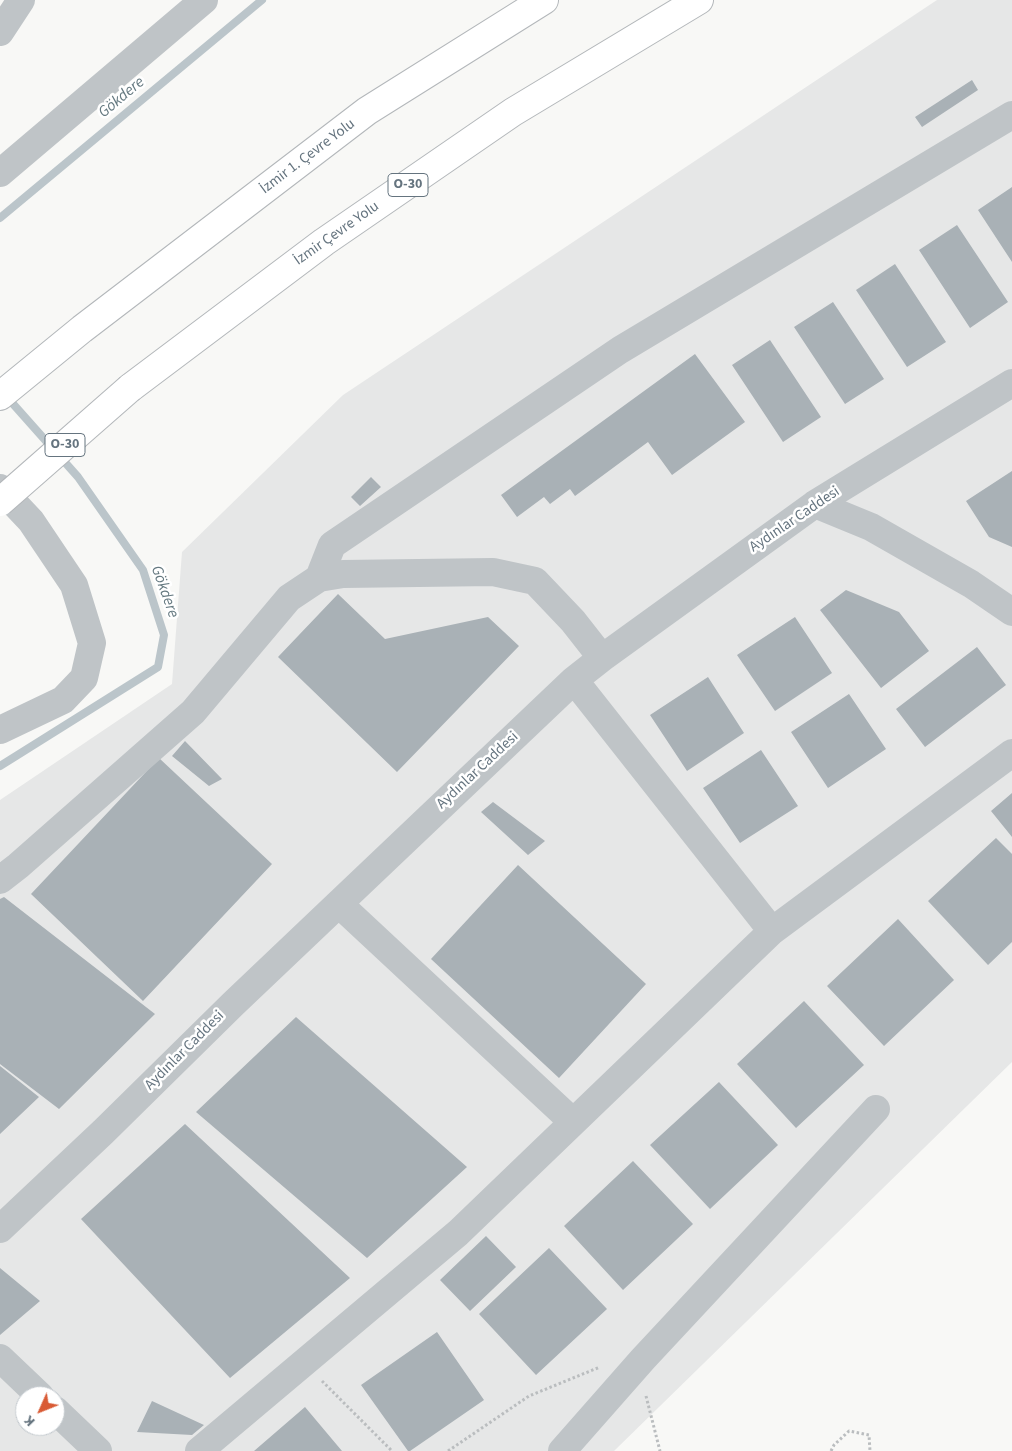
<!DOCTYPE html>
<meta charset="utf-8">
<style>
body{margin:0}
#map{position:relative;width:1012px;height:1451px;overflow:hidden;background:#f8f8f6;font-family:"Source Sans 3",sans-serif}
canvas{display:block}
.north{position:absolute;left:15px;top:1386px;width:50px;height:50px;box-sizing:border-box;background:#fff;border:1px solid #c1c7cc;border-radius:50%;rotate:226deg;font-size:14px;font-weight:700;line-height:20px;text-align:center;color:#65747f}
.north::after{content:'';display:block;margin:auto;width:18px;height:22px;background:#d95b35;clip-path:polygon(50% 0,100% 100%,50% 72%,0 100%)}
</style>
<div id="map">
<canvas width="1012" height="1451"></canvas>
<div class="north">K</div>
</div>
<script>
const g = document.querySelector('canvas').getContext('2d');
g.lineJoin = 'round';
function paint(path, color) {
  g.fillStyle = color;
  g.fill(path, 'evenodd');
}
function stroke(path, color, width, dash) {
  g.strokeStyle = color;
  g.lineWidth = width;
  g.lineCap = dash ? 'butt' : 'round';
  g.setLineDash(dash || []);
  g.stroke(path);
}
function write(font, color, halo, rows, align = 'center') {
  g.font = font + ' "Source Sans 3",sans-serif';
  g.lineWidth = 5;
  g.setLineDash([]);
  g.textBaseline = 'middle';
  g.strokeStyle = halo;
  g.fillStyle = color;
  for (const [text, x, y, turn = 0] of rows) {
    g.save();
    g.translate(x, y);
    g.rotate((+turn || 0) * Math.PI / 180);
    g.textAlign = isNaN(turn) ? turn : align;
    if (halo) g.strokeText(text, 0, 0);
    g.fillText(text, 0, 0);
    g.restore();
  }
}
const built = new Path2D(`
 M937,0H1012V1062L614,1451H0V800L172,684L182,552L343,395ZM25,1396H55V1426H25Z`);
const stream = new Path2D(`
 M0,218L262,0
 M0,766L158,667L164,635L143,570L78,477L6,396`);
const building = new Path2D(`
 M972,80L978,90L922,127L915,117Z
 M1012,187V262L978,210Z
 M957,225L1008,302L970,328L919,250Z
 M895,264L946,342L907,367L856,290Z
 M833,302L884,379L845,404L794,327Z
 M770,340L821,417L783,442L732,365Z
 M695,354L745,422L672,475L648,442L575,496L570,489L550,504L544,497L517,517L501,495Z
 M1012,471V547L989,537L966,501Z
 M371,477L381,487L360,506L351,497Z
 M846,590L899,612L929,651L881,688L820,610Z
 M338,594L385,639L488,617L519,646L397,772L278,657Z
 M795,617L832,673L775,711L737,655Z
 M977,647L1006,685L925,747L896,709Z
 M708,677L744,733L687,771L650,715Z
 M849,694L886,749L828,788L791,732Z
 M185,741L222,779L209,786L172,756Z
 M761,750L798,806L740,843L703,788Z
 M159,758L272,864L143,1001L31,894Z
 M1012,793V837L991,811Z
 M493,802L545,841L528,855L481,812Z
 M996,838L1012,854V942L988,965L928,901Z
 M518,865L646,984L559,1078L431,959Z
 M4,897L155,1014L59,1109L0,1064V899Z
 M898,919L954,980L884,1046L827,986Z
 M804,1001L864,1065L796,1128L737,1064Z
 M296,1017L467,1167L367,1258L196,1112Z
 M0,1066L39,1097L0,1134Z
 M719,1082L778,1145L710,1209L650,1145Z
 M185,1124L350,1278L230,1378L81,1219Z
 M633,1161L693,1224L623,1290L564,1226Z
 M486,1236L516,1267L470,1311L440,1280Z
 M549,1248L607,1309L536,1375L479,1314Z
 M0,1268L40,1301L0,1335Z
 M437,1332L484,1400L410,1451H408L361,1385Z
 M152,1401L204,1425L192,1435L137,1432Z
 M305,1407L342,1451H254Z`);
const path = new Path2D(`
 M322,1381L392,1451
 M646,1396L660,1451
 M448,1451L529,1396L600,1367
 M831,1451L834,1445L849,1431L869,1435L870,1451`);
const minor = new Path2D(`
 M0,32L21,0
 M0,173L204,0
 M0,488L31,521L74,585L92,643L84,678L63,700L0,730
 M815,504L871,527L971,584L1012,612
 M319,578L332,545L620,350L1012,115
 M574,680L772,931
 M0,880L18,866L193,712L289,598L319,578L343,574L493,572L535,581L573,621L602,658
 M339,904L573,1122
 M0,1229L103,1132L233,1004L574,680L602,658L815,504L1012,383
 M0,1358L40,1396
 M55,1410L98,1451
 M199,1451L458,1233L772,931L1012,753
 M562,1451L643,1359L876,1109`);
const highway = new Path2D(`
 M130,388L324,242L513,112L699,0
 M0,396L82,329L367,111L544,0`);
const highwayBridge = new Path2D(`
 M0,502L130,388`);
const shields = [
 [408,185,40],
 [65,445,40]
];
const shieldNames = [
 ["O-30",408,185],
 ["O-30",65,445]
];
const streetNames = [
 ["İzmir 1. Çevre Yolu",308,157,-37],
 ["İzmir Çevre Yolu",337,234,-35],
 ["Aydınlar Caddesi",795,520,-34],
 ["Aydınlar Caddesi",478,771,-43],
 ["Aydınlar Caddesi",185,1051,-45]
];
const waterNames = [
 ["Gökdere",122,98,-40],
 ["Gökdere",164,592,70]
];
paint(built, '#e6e7e7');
stroke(stream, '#bbc5ca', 8);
paint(building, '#a9b1b6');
stroke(highway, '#b3b7ba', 30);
stroke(path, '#babdbf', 3, [2.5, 2.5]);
stroke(minor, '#bfc4c7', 28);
stroke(highway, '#fff', 28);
stroke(highwayBridge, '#b3b7ba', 30, []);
stroke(highwayBridge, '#fff', 28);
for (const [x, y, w] of shields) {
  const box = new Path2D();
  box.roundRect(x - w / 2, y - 11.5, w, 23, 4);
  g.fillStyle = '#fff';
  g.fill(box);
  stroke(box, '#65747f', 1);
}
write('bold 14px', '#65747f', null, shieldNames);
write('15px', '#65747f', '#fff', streetNames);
write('italic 16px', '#657980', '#fff', waterNames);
</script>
